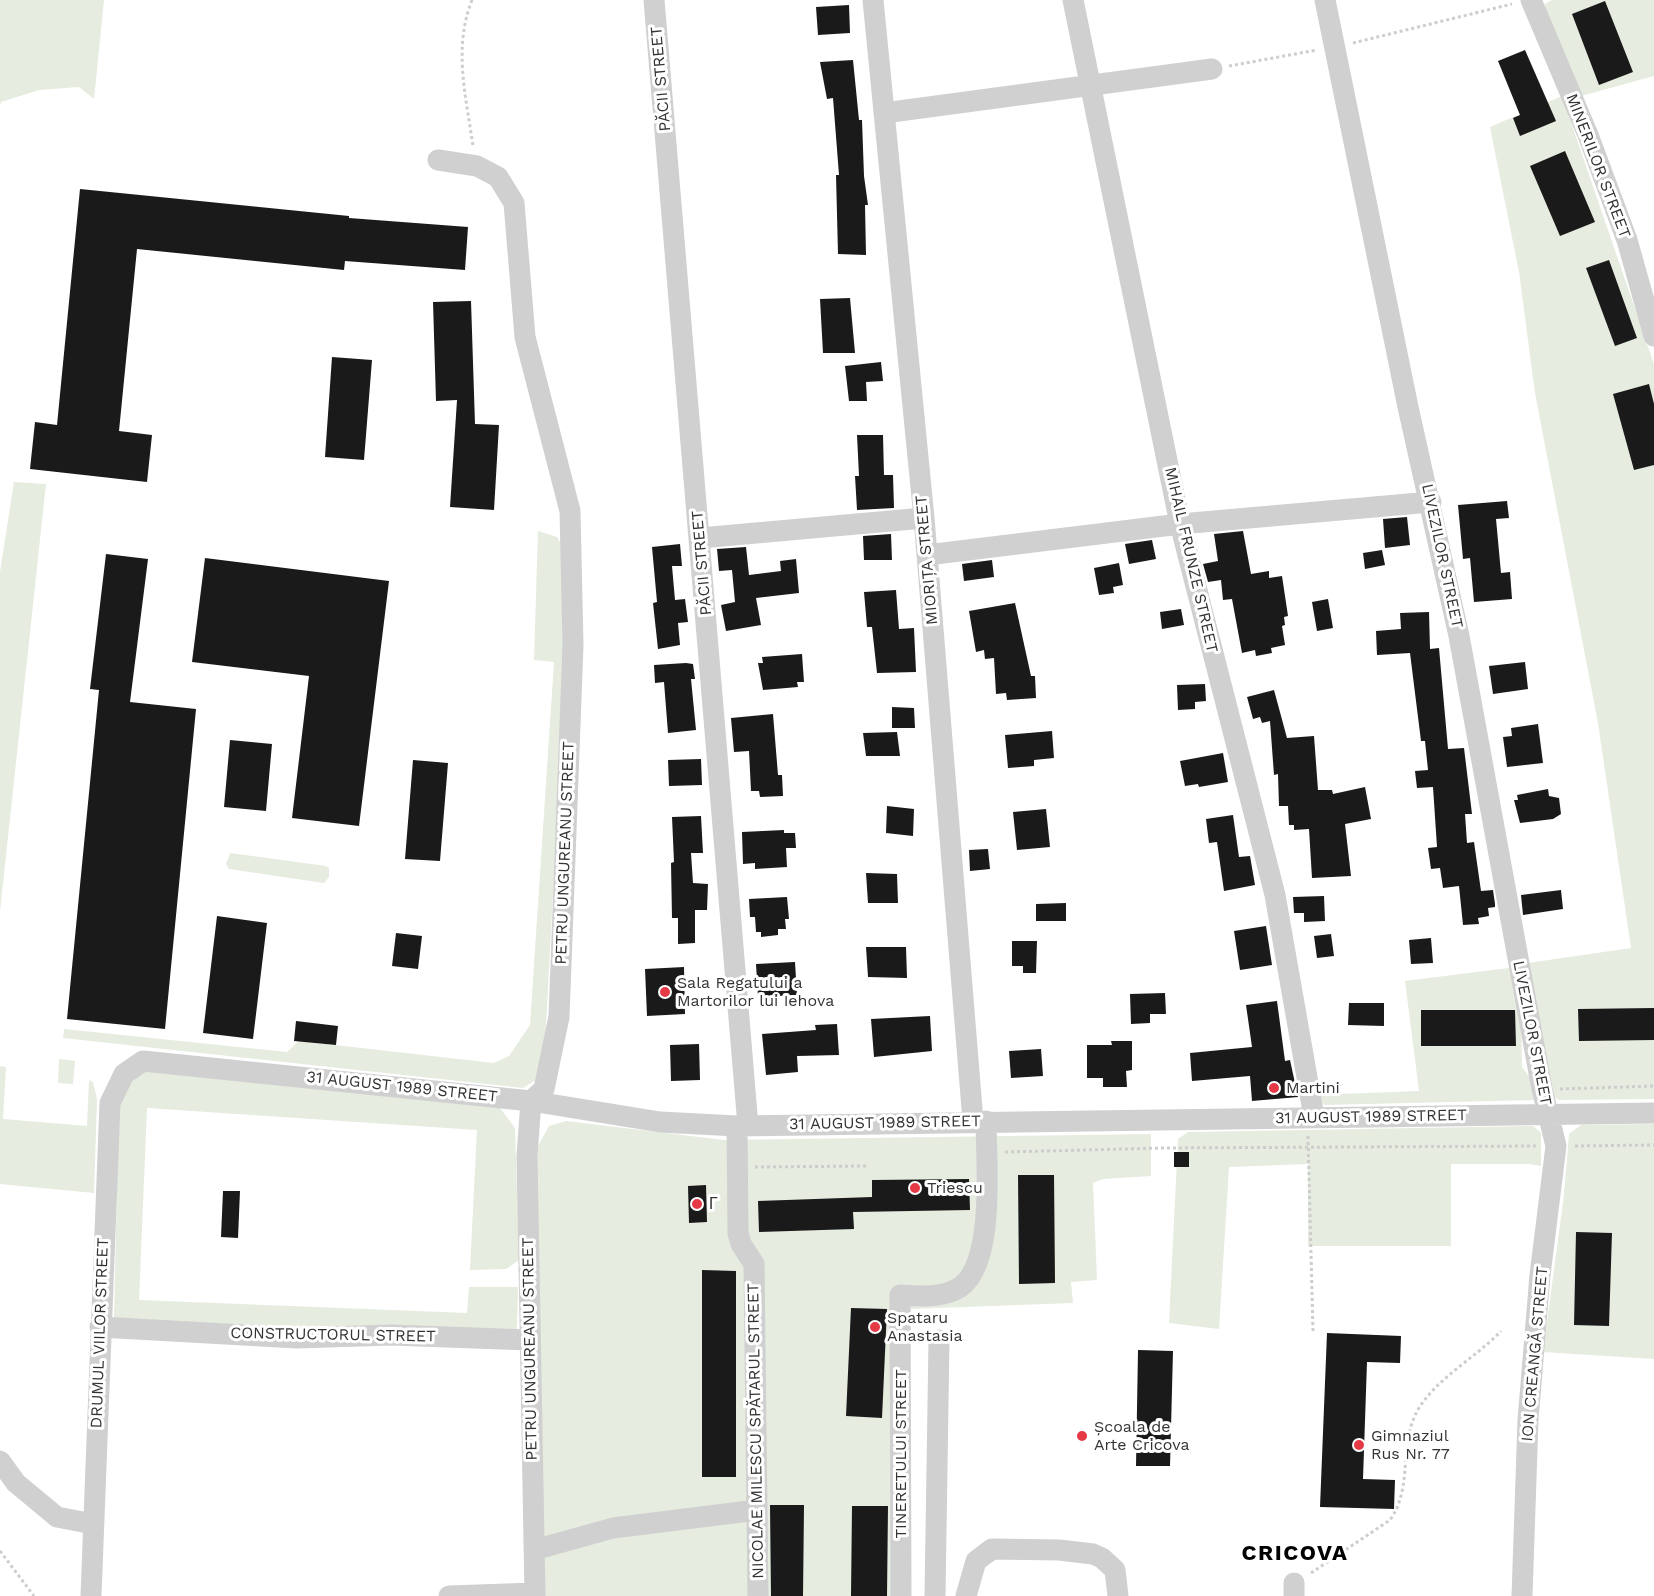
<!DOCTYPE html>
<meta charset="utf-8">
<style>
body{margin:0}
canvas{display:block;background:#fff}
</style>
<canvas width="1654" height="1596"></canvas>
<script>
const g = document.querySelector('canvas').getContext('2d');
g.lineJoin = 'round';
function paint(path, color) {
  g.fillStyle = color;
  g.fill(path, 'evenodd');
}
function stroke(path, color, width, dash) {
  g.strokeStyle = color;
  g.lineWidth = width;
  g.lineCap = dash ? 'butt' : 'round';
  g.setLineDash(dash || []);
  g.stroke(path);
}
function write(font, color, halo, rows, align = 'center') {
  g.font = font + ' "Work Sans",sans-serif';
  g.lineWidth = 6;
  g.setLineDash([]);
  g.textBaseline = 'middle';
  g.strokeStyle = halo;
  g.fillStyle = color;
  for (const [text, x, y, turn = 0] of rows) {
    g.save();
    g.translate(x, y);
    g.rotate((+turn || 0) * Math.PI / 180);
    g.textAlign = isNaN(turn) ? turn : align;
    if (halo) g.strokeText(text, 0, 0);
    g.fillText(text, 0, 0);
    g.restore();
  }
}
const green = new Path2D(`
 M0,0H104L94,99L79,87L39,90L1,102L0,106Z
 M1552,0H1654V76L1581,96L1545,15V4Z
 M1562,96L1654,364V1099L1559,1100L1552,1095L1528,963L1631,948L1598,723L1535,393L1519,272L1490,127Z
 M14,482L46,484L0,911V572Z
 M538,531L557,537L565,551V663L544,1064L539,1078L523,1088L63,1038L64,1029L287,1052L299,1041L494,1063L509,1056L530,1025L554,662L534,660Z
 M230,853L326,866L329,868V877L324,883L229,869L226,864Z
 M1509,968L1521,1012L1522,1067L1534,1083L1535,1100L1324,1105L1315,1095L1419,1091L1405,981Z
 M59,1059L75,1061L73,1084L58,1083Z
 M0,1066L6,1067L3,1119L87,1126L89,1080L93,1082L97,1099L94,1193L0,1184Z
 M146,1070L500,1108L515,1128L519,1260L506,1269L470,1270L477,1130L147,1108L139,1300L467,1313L469,1287H518L517,1330L283,1327L114,1319L119,1098L131,1077Z
 M566,1121L724,1140L1151,1134V1176L1103,1179L1093,1183L1097,1280L1071,1282L1073,1303L911,1309L907,1596H545L536,1186L538,1146L549,1126Z
 M1654,1124V1359L1543,1352L1564,1195L1569,1134L1581,1125Z
 M1533,1126L1541,1133V1166L1529,1164H1451V1246H1308V1164L1229,1167L1219,1329L1169,1323L1178,1139L1188,1132Z`);
const building = new Path2D(`
 M1605,1L1633,72L1599,85L1572,14Z
 M849,5L850,33L818,35L816,7Z
 M1525,50L1556,121L1520,136L1513,118L1520,115L1498,61Z
 M853,60L859,120H862L864,176L868,205H865L866,255L838,254L836,175H839L833,98L827,99L820,62Z
 M1565,151L1595,222L1560,236L1530,166Z
 M80,189L349,216V218L468,227L465,270L345,261L344,270L137,249L119,431L152,435L147,482L30,469L35,422L57,425Z
 M1609,260L1637,338L1615,346L1586,268Z
 M850,298L855,353H823L820,299Z
 M471,301L475,424L499,425L494,510L450,507L457,400L436,401L433,302Z
 M332,357L372,360L364,460L325,457Z
 M881,362L883,381L866,382L867,401H849L845,366Z
 M1649,384L1654,404V465L1634,470L1613,394Z
 M857,435H883L884,475H893L894,508L857,510L855,476H859Z
 M1507,501L1509,518L1496,519L1501,573L1510,572L1512,599L1474,602L1470,558L1463,559L1458,505Z
 M1407,517L1410,545L1385,548L1383,519Z
 M1243,531L1251,574L1269,571V578L1282,576L1288,616L1284,617L1285,625L1282,626L1285,645L1271,648L1272,653L1256,656L1255,650L1242,653L1232,599L1223,600L1221,580L1208,582L1203,564L1218,561L1214,534Z
 M891,534L892,560H864L863,536Z
 M1152,540L1156,559L1129,564L1125,544Z
 M680,544L682,566H672L675,600L685,599L688,622L678,623L680,645L658,649L653,603L657,602L652,547Z
 M746,547L749,575L781,571L780,561L796,559L799,593L756,598L761,625L726,631L721,605L735,602L732,570L719,571L717,549Z
 M1382,550L1385,565L1365,569L1363,553Z
 M106,554L148,559L130,702L196,709L165,1029L67,1019L99,690L90,689Z
 M205,558L389,581L359,826L292,818L309,676L192,662Z
 M992,560L994,577L964,581L962,564Z
 M1119,563L1123,585L1113,587L1114,593L1099,595L1094,568Z
 M896,590L899,629L914,628L916,672L877,673L872,627H867L864,592Z
 M1328,599L1333,628L1317,631L1312,602Z
 M1015,603L1031,676H1035L1036,698L1007,700L1006,693L996,694L994,658L985,659L984,650L976,652L969,611Z
 M1181,609L1184,625L1162,629L1160,612Z
 M1429,612L1430,649L1439,648L1448,749L1464,748L1472,814H1465L1467,843L1474,842L1481,891L1493,890L1495,904V907L1488,908L1489,916L1478,918L1479,924L1463,925L1459,886L1443,888L1440,868L1431,869L1428,848L1437,847L1433,787L1417,788L1415,771L1428,770L1425,741H1421L1410,653L1377,655L1376,631L1401,629L1400,613Z
 M802,654L804,682H797L798,687L763,690L758,663H763L762,657Z
 M1525,662L1528,689L1493,694L1489,666Z
 M686,663L693,664L695,679H691L696,730L668,733L664,682L655,683L654,665Z
 M1205,684L1206,701L1195,702V709L1178,710L1177,685Z
 M1274,690L1287,738L1314,736L1318,790H1332L1333,794L1365,787L1371,819L1345,824L1351,876L1312,878L1309,829L1294,830V825H1289L1288,806H1279L1278,774L1274,775L1270,721L1262,723L1260,717L1253,719L1247,697Z
 M892,707L914,708L915,728H892Z
 M773,714L778,775H782L783,796L760,797L759,791H751L749,751L734,752L731,718Z
 M1538,724L1543,763L1507,767L1503,737L1512,736L1511,728Z
 M1052,731L1054,758L1034,760V766L1008,768L1005,735Z
 M897,732L900,756H866L863,733Z
 M230,740L272,744L266,811L224,807Z
 M1223,753L1228,782L1199,787L1198,784L1185,786L1180,761Z
 M701,759L702,785L669,786L668,760Z
 M413,760L448,763L440,861L405,859Z
 M1548,789L1549,796L1559,798L1561,814L1553,819L1520,823L1514,800H1518L1517,795Z
 M887,806L914,809L913,836L886,833Z
 M1046,809L1050,847L1017,850L1013,812Z
 M1233,815L1239,857L1250,856L1255,885L1224,891L1217,842L1209,843L1206,819Z
 M701,816L703,853H691L693,883L708,884L707,910H695V943L678,944V918H672L671,863L674,862L672,817Z
 M784,830V833H795L796,848H786L787,867L755,869V863L743,864L742,832Z
 M988,849L990,869L970,871L969,850Z
 M866,873L897,874L898,903H868Z
 M1561,890L1563,909L1523,915L1521,895Z
 M1324,896L1325,921L1304,922V913H1294L1293,897Z
 M787,897L789,919H785L786,929H778V935L761,937V932H756L755,917H750L749,899Z
 M1066,903V921H1036V904Z
 M217,916L267,923L253,1039L203,1033Z
 M1266,926L1272,965L1240,970L1234,931Z
 M396,933L422,936L418,969L392,966Z
 M1331,934L1334,956L1317,958L1314,936Z
 M1431,938L1433,963L1411,964L1409,940Z
 M1012,941H1037L1036,973H1023V966H1012Z
 M866,947H906L907,978L868,977Z
 M795,962L797,995L758,997L756,964Z
 M684,967L685,1014L647,1016L645,969Z
 M1165,993L1166,1014H1150V1023L1131,1024L1130,994Z
 M1277,1001L1285,1061L1290,1060L1298,1097L1252,1101L1250,1076L1192,1081L1190,1053L1252,1047L1246,1005Z
 M1349,1003H1384V1026L1348,1025Z
 M1654,1008V1040L1579,1041L1578,1009Z
 M1421,1010H1515L1516,1046H1421Z
 M930,1016L932,1051L874,1057L871,1019Z
 M296,1021L338,1026L336,1045L294,1041Z
 M837,1024L839,1055L797,1056L798,1072L766,1075L762,1034L816,1030L815,1025Z
 M1111,1041H1132V1070L1126,1071L1127,1087H1103V1078H1087V1045H1112Z
 M699,1044L700,1080L671,1081L670,1045Z
 M1041,1049L1043,1076L1011,1078L1009,1051Z
 M1174,1152H1189V1167H1174Z
 M1018,1175H1054L1055,1283L1019,1284Z
 M969,1179L970,1210L853,1212L854,1229L759,1232L758,1201L872,1197V1180Z
 M706,1185L707,1222L689,1223L688,1186Z
 M223,1191H240L238,1238L221,1237Z
 M1576,1232L1612,1233L1609,1326L1574,1325Z
 M702,1270L736,1271V1477H702Z
 M851,1308L887,1309L882,1418L846,1416Z
 M1327,1333L1401,1336L1400,1363L1367,1362L1363,1479L1395,1480L1394,1509L1320,1507Z
 M1138,1350L1173,1351L1170,1466H1136Z
 M770,1505H804L803,1596H771Z
 M852,1506H888L887,1596H851Z`);
const path = new Path2D(`
 M472,0C453,48 466,96 473,146
 M1353,43L1512,4
 M1229,66L1317,50
 M1560,1089L1654,1086
 M1308,1136L1313,1332
 M1575,1146L1654,1145
 M1005,1152L1163,1148L1536,1146
 M755,1167L866,1166
 M0,1551L34,1596
 M1311,1573L1390,1520C1412,1489 1400,1450 1414,1418C1428,1383 1476,1358 1501,1331`);
const minor = new Path2D(`
 M654,0L748,1126
 M873,0L924,518L973,1121
 M1073,0L1180,524L1275,895L1314,1117
 M1325,0L1408,407L1459,636L1542,1089L1556,1146L1540,1275L1528,1420L1522,1596
 M1531,0L1588,135L1627,240L1654,336
 M884,113L1212,69
 M438,160L477,166L498,177L514,203L525,337L570,511L573,645L559,1017L544,1089L531,1101L527,1156L535,1596
 M700,538L924,518
 M927,555L1180,524L1431,502
 M737,1126L738,1233L741,1244L754,1264L758,1596
 M100,1327L297,1338L391,1335L529,1340
 M0,1461L16,1483L57,1517L93,1524
 M534,1550L613,1528L757,1510
 M1294,1583V1596
 M91,1596L110,1103L124,1074L143,1061L531,1101L660,1122L737,1126L1654,1113
 M449,1596L535,1593
 M901,1596L900,1295C918,1296 938,1298 955,1290C997,1272 986,1160 986,1121
 M935,1596L939,1340
 M966,1596L976,1561L992,1549L1059,1550L1093,1554L1102,1558L1115,1570L1118,1596`);
const markers = [
 [665,992,6,"#e63946"],
 [1274,1088,6,"#e63946"],
 [915,1188,6,"#e63946"],
 [697,1204,6,"#e63946"],
 [875,1327,6,"#e63946"],
 [1082,1436,6,"#e63946"],
 [1359,1445,6,"#e63946"]
];
const streetNames = [
 ["PĂCII STREET",661,79,-95],
 ["MINERILOR STREET",1598,166,69],
 ["LIVEZILOR STREET",1442,556,78],
 ["MIORIȚA STREET",927,560,-95],
 ["MIHAIL FRUNZE STREET",1191,560,77],
 ["PĂCII STREET",702,563,-95],
 ["PETRU UNGUREANU STREET",565,853,-88],
 ["LIVEZILOR STREET",1532,1033,79],
 ["31 AUGUST 1989 STREET",402,1087,6],
 ["31 AUGUST 1989 STREET",1371,1117,-1],
 ["31 AUGUST 1989 STREET",885,1123,-1],
 ["DRUMUL VIILOR STREET",100,1333,-88],
 ["CONSTRUCTORUL STREET",333,1335,1],
 ["PETRU UNGUREANU STREET",530,1349,-91],
 ["ION CREANGĂ STREET",1535,1354,-85],
 ["NICOLAE MILESCU SPĂTARUL STREET",756,1431,-91],
 ["TINERETULUI STREET",901,1454,-90]
];
const poiNames = [
 ["Sala Regatului a",677,983],
 ["Martorilor lui Iehova",677,1001],
 ["Martini",1286,1088],
 ["Triescu",927,1188],
 ["Г",709,1204],
 ["Spataru",887,1318],
 ["Anastasia",887,1336],
 ["Școala de",1094,1427],
 ["Arte Cricova",1094,1445],
 ["Gimnaziul",1371,1436],
 ["Rus Nr. 77",1371,1454]
];
const districtNames = [
 ["CRICOVA",1295,1554]
];
paint(green, '#e6ecdf');
paint(building, '#1a1a1a');
stroke(path, '#cdcdcd', 3, [3, 3]);
stroke(minor, '#d0d0d0', 21);
for (const [x, y, r, color] of markers) {
  const dot = new Path2D();
  dot.arc(x, y, r, 0, 2 * Math.PI);
  g.fillStyle = color;
  g.fill(dot);
  stroke(dot, '#fff', 2);
}
write('16px', '#333', '#fff', streetNames);
write('16px', '#333', '#fff', poiNames, 'left');
g.letterSpacing = '1.5px';
write('bold 22px', '#000', '#fff', districtNames);
g.letterSpacing = '0px';
</script>
